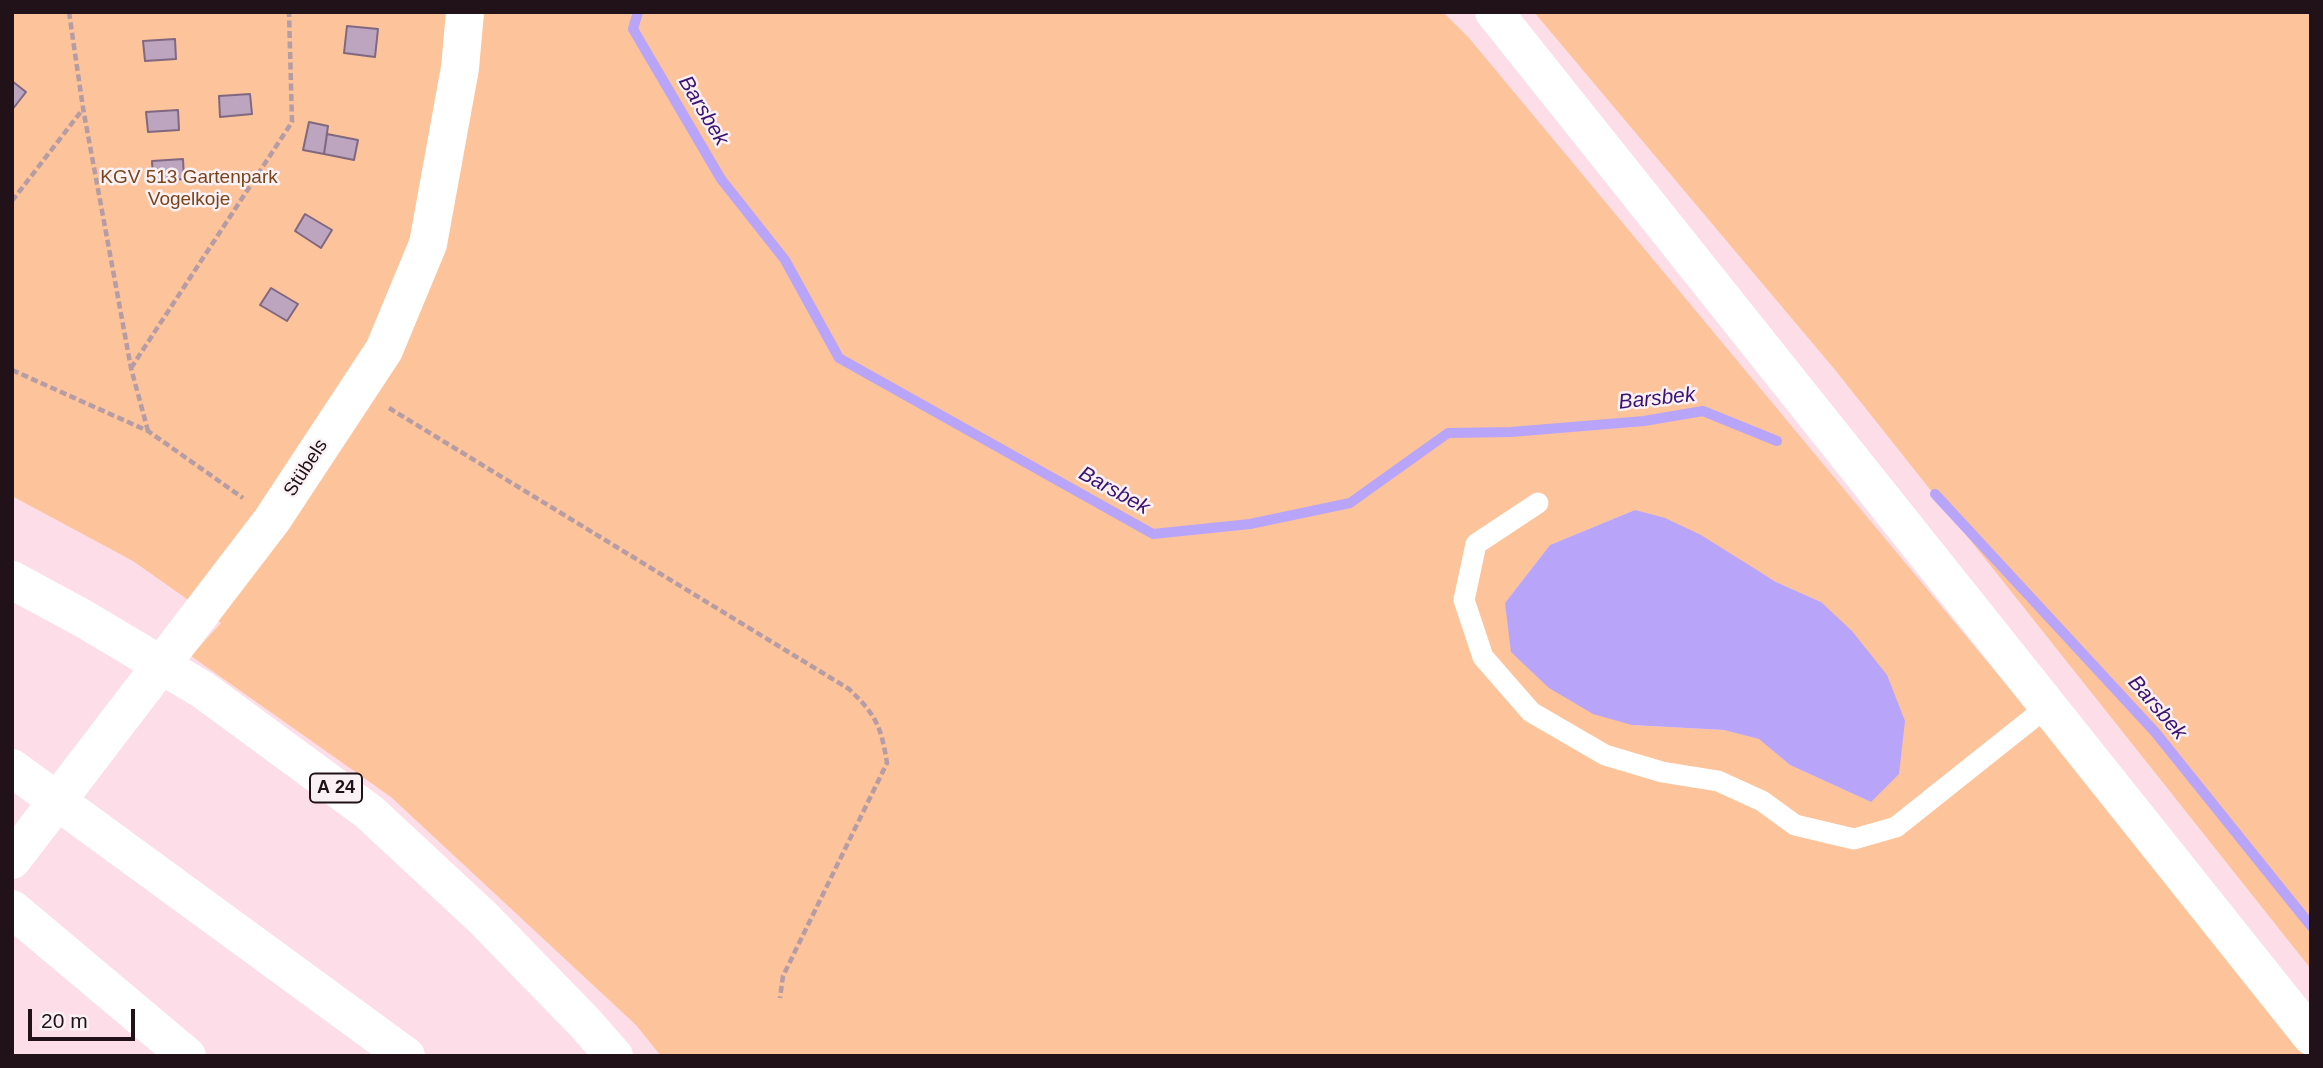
<!DOCTYPE html>
<meta charset="utf-8">
<style>
body{margin:0}
#map{position:relative;width:2323px;height:1068px;overflow:hidden;background:#fddde8;font-family:Arial,sans-serif}
canvas{display:block}
.frame{position:absolute;inset:0;border:14px solid #201218;pointer-events:none}
.scale{position:absolute;left:28px;top:1009px;width:107px;height:32px;box-sizing:border-box;border:4px solid #201218;border-top:0;padding-left:9px;font-size:21px;line-height:24px;white-space:nowrap;color:#201218;-webkit-text-stroke:5px #f9f1f4;paint-order:stroke}
</style>
<div id="map">
<canvas width="2323" height="1068"></canvas>
<div class="frame"></div>
<div class="scale">20 m</div>
</div>
<script>
const g = document.querySelector('canvas').getContext('2d');
g.lineJoin = 'round';
function paint(path, color) {
  g.fillStyle = color;
  g.fill(path, 'evenodd');
}
function stroke(path, color, width, dash) {
  g.strokeStyle = color;
  g.lineWidth = width;
  g.lineCap = dash ? 'butt' : 'round';
  g.setLineDash(dash || []);
  g.stroke(path);
}
function write(font, color, halo, rows, align = 'center') {
  g.font = font + ' Arial,sans-serif';
  g.lineWidth = 5;
  g.setLineDash([]);
  g.textBaseline = 'middle';
  g.strokeStyle = halo;
  g.fillStyle = color;
  for (const [text, x, y, turn = 0] of rows) {
    g.save();
    g.translate(x, y);
    g.rotate((+turn || 0) * Math.PI / 180);
    g.textAlign = isNaN(turn) ? turn : align;
    if (halo) g.strokeText(text, 0, 0);
    g.fillText(text, 0, 0);
    g.restore();
  }
}
const green = new Path2D(`
 M12,12H1443L1469,38L2084,778L2308,1056H661L636,1025L391,797L191,656L221,623L133,561L12,496ZM1635,510L1739,560L1776,582L1821,602L1871,802L1790,765L1760,739L1724,730L1632,725L1505,603L1550,545Z
 M1534,12H2311V969L1836,371Z`);
const water = new Path2D(`
 M1635,510L1665,518L1701,535L1776,582L1821,602L1852,631L1887,675L1905,721L1899,774L1871,802L1790,765L1759,739L1724,730L1632,725L1593,714L1549,688L1511,652L1505,603L1550,545Z`);
const stream = new Path2D(`
 M638,12L633,29L721,179L785,260L839,358L1153,534L1250,524L1350,503L1448,433L1511,432L1644,421L1703,411L1777,441
 M1935,494L2155,732L2311,926`);
const building = new Path2D(`
 M347,26L378,29L375,57L344,53Z
 M175,39L176,59L145,61L143,41Z
 M12,81L26,92L12,110Z
 M250,94L252,114L220,117L219,96Z
 M178,110L179,130L148,132L146,112Z
 M309,122L328,126L324,154L303,150Z
 M327,134L358,140L354,160L324,154Z
 M183,159L184,179L153,181L152,161Z
 M305,214L332,230L321,248L295,231Z
 M271,288L298,304L287,321L260,305Z`);
const path = new Path2D(`
 M69,12L83,108L131,368L148,431
 M12,201L83,109
 M131,368L292,122L289,12
 M12,370L148,431L243,498
 M389,408L849,689C876,715 881,726 887,763L783,976L780,998`);
const lane = new Path2D(`
 M1538,503L1476,544L1464,600L1483,657L1531,712L1605,755L1662,772L1718,781L1762,801L1795,825L1854,839L1896,827L2048,706`);
const street = new Path2D(`
 M12,860L272,520L384,350L428,244L460,68L465,12`);
const secondary = new Path2D(`
 M1494,12L2311,1036`);
const highway = new Path2D(`
 M12,580L84,619L203,690L369,812L483,918L585,1023L614,1056
 M12,768L406,1056
 M12,909L187,1056`);
const shields = [
 [336,788,52]
];
const shieldNames = [
 ["A 24",336,788]
];
const parkNames = [
 ["KGV 513 Gartenpark",189,178],
 ["Vogelkoje",189,200]
];
const streetNames = [
 ["Stübels",306,468,-57]
];
const waterNames = [
 ["Barsbek",703,111,59],
 ["Barsbek",1657,399,-6],
 ["Barsbek",1114,491,29],
 ["Barsbek",2157,708,49]
];
paint(green, '#fdc39b');
paint(water, '#b8a4f9');
stroke(stream, '#b8a4f9', 10);
paint(building, '#bda4bf');
stroke(building, '#806881', 2);
stroke(path, '#b69ca5', 4.5, [7, 3.5]);
stroke(lane, '#fff', 21);
stroke(street, '#fff', 38);
stroke(secondary, '#fff', 38);
stroke(highway, '#fff', 38);
for (const [x, y, w] of shields) {
  const box = new Path2D();
  box.roundRect(x - w / 2, y - 14.5, w, 29, 5);
  g.fillStyle = '#f9f1f4';
  g.fill(box);
  stroke(box, '#201218', 2);
}
write('bold 18px', '#201218', null, shieldNames);
write('19px', '#7a451c', '#f9f1f4', parkNames);
write('19px', '#201218', '#f9f1f4', streetNames);
write('italic 21px', '#3b1375', '#f9f1f4', waterNames);
</script>
